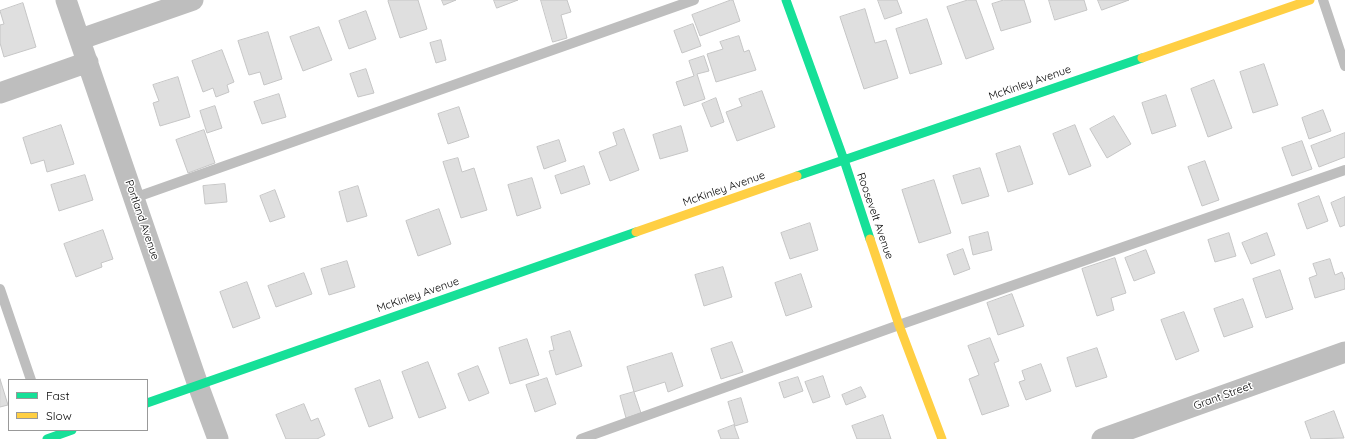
<!DOCTYPE html>
<style>
body{margin:0}
#map{position:relative;width:1345px;height:439px;overflow:hidden;background:#fff;font-family:Quicksand,sans-serif}
canvas{display:block}
.legend{position:absolute;left:8px;top:379px;width:140px;height:52px;box-sizing:border-box;background:#fff;border:1px solid #999;margin:0;padding:5px 7px;list-style:none;font-size:12px;color:#000}
.legend li{display:flex;align-items:center;gap:8px;height:20px}
.legend b{width:20px;border:1px solid #999}
</style>
<div id="map">
<canvas width="1345" height="439"></canvas>
<ul class="legend">
<li><b style="height:5px;background:#16e098"></b>Fast</li>
<li><b style="height:5px;background:#ffcf43"></b>Slow</li>
</ul>
</div>
<script>
const g = document.querySelector('canvas').getContext('2d');
g.lineJoin = 'round';
function paint(path, color) {
  g.fillStyle = color;
  g.fill(path, 'evenodd');
}
function stroke(path, color, width, dash) {
  g.strokeStyle = color;
  g.lineWidth = width;
  g.lineCap = dash ? 'butt' : 'round';
  g.setLineDash(dash || []);
  g.stroke(path);
}
function write(font, color, halo, rows, align = 'center') {
  g.font = font + ' Quicksand,sans-serif';
  g.lineWidth = 3;
  g.setLineDash([]);
  g.textBaseline = 'middle';
  g.strokeStyle = halo;
  g.fillStyle = color;
  for (const [text, x, y, turn = 0] of rows) {
    g.save();
    g.translate(x, y);
    g.rotate((+turn || 0) * Math.PI / 180);
    g.textAlign = isNaN(turn) ? turn : align;
    if (halo) g.strokeText(text, 0, 0);
    g.fillText(text, 0, 0);
    g.restore();
  }
}
const building = new Path2D(`
 M390,0H418L427,29L400,38L388,1Z
 M442,0H456L444,5Z
 M494,0H518L497,8Z
 M541,0H567L571,12L561,15L567,38L553,42Z
 M731,0H733L740,21L700,36L692,15Z
 M878,0H897L902,13L885,19Z
 M968,0H976L994,49L966,59L947,7Z
 M1004,0H1024L1031,22L1001,31L992,4Z
 M1049,0H1084L1087,10L1055,20Z
 M1098,0H1129L1102,10Z
 M23,3L36,47L4,57L0,43V25L4,24L0,11Z
 M865,9L875,43L886,40L898,78L864,89L840,17Z
 M366,11L376,39L349,49L339,21Z
 M927,19L942,64L910,74L896,29Z
 M693,24L701,46L682,53L674,31Z
 M319,27L332,60L303,71L290,37Z
 M268,32L282,79L264,85L260,72L249,75L238,41Z
 M739,36L744,52L749,50L756,70L716,82L707,54L723,49L720,42Z
 M441,40L446,60L436,63L430,43Z
 M222,50L234,82L227,85L229,92L216,97L213,88L203,92L192,61Z
 M704,56L709,71L697,74L705,99L684,106L676,82L694,76L689,61Z
 M1264,64L1278,105L1253,113L1240,72Z
 M366,69L374,93L358,97L350,74Z
 M178,77L190,117L160,126L153,103L159,101L153,85Z
 M1214,80L1232,128L1208,137L1191,89Z
 M762,91L775,127L737,141L726,112L742,106L739,99Z
 M279,94L286,117L262,124L254,102Z
 M1166,95L1176,126L1152,134L1142,103Z
 M716,98L724,122L711,127L702,104Z
 M215,106L222,128L207,133L200,111Z
 M459,107L469,137L448,144L438,114Z
 M1323,110L1331,131L1309,139L1302,118Z
 M1114,116L1131,144L1107,158L1090,129Z
 M61,125L74,164L47,172L44,160L31,164L23,138Z
 M1075,125L1091,166L1069,175L1053,134Z
 M681,126L688,151L660,159L653,135Z
 M624,129L639,170L610,181L599,152L617,145L613,133Z
 M204,130L215,163L188,173L176,140Z
 M1345,133V157L1319,167L1311,146Z
 M559,140L566,161L544,169L537,147Z
 M1302,141L1312,169L1292,176L1282,148Z
 M1020,146L1033,184L1008,192L996,154Z
 M458,158L462,172L474,168L487,210L461,218L443,162Z
 M1205,161L1219,200L1202,206L1188,167Z
 M584,166L590,184L561,194L555,176Z
 M980,168L989,196L962,204L953,176Z
 M85,175L93,200L59,211L51,185Z
 M532,178L541,208L517,216L508,185Z
 M934,180L951,233L919,243L902,190Z
 M225,184L227,202L205,204L203,186Z
 M358,186L367,216L347,222L339,192Z
 M275,190L285,217L270,222L260,196Z
 M1319,196L1328,221L1307,229L1298,204Z
 M1345,197V225L1340,227L1331,203Z
 M439,209L451,244L418,256L406,221Z
 M810,223L818,250L790,259L781,233Z
 M103,230L113,259L101,263L102,267L76,277L64,244Z
 M988,232L992,250L973,255L969,237Z
 M1229,233L1236,256L1215,262L1208,240Z
 M1267,233L1275,255L1251,264L1242,243Z
 M963,249L970,269L954,275L947,255Z
 M1146,250L1155,273L1134,281L1125,258Z
 M1115,258L1126,293L1111,298L1114,310L1097,316L1082,269Z
 M1330,259L1335,275L1342,272L1345,280V289L1315,298L1309,278L1317,275L1313,264Z
 M347,261L355,287L329,295L321,269Z
 M723,267L732,297L704,306L695,275Z
 M1280,270L1293,309L1266,318L1253,279Z
 M304,273L312,294L276,307L268,286Z
 M801,274L812,307L786,316L775,283Z
 M247,282L260,318L233,328L220,292Z
 M1012,294L1024,326L998,335L987,303Z
 M1243,299L1253,327L1224,337L1214,309Z
 M1184,312L1199,351L1176,360L1161,320Z
 M570,331L582,366L556,375L549,351L554,350L551,337Z
 M990,338L999,361L994,363L1009,406L982,415L969,379L979,375L968,346Z
 M527,339L539,375L510,384L499,348Z
 M732,342L743,372L721,379L711,349Z
 M1097,348L1107,377L1076,387L1067,358Z
 M672,353L683,386L668,392L665,382L634,392L627,367Z
 M428,362L446,408L419,418L402,372Z
 M1041,364L1051,391L1026,400L1019,382L1025,380L1022,371Z
 M478,366L489,393L469,401L458,374Z
 M823,376L830,397L813,403L805,382Z
 M798,377L803,391L784,398L779,383Z
 M547,378L556,404L535,412L526,385Z
 M0,379L8,405L0,407Z
 M380,380L393,418L369,427L355,389Z
 M861,387L866,397L846,405L842,395Z
 M634,392L641,413L626,418L620,396Z
 M741,398L748,422L735,426L728,402Z
 M304,404L311,421L318,418L325,435L317,439H286L276,415Z
 M1334,411L1344,438L1311,439L1305,422Z
 M883,415L891,439H857L852,426Z
 M734,425L739,439H721L718,431Z`);
const lane = new Path2D(`
 M1323,0L1345,66
 M134,198L694,0
 M0,289L31,380
 M581,439L899,325L1345,170`);
const street = new Path2D(`
 M66,0L198,385L218,439
 M81,39L193,0
 M0,93L88,62
 M1102,439L1345,352`);
const fast = new Path2D(`
 M786,0L844,160L870,239
 M797,176L1142,58
 M147,403L636,232
 M47,439L72,430`);
const slow = new Path2D(`
 M1142,58L1310,0
 M636,232L797,176
 M870,239L899,325L942,439`);
const streetNames = [
 ["McKinley Avenue",1030,83,-19],
 ["McKinley Avenue",724,189,-19],
 ["Roosevelt Avenue",875,216,71],
 ["Portland Avenue",142,220,71],
 ["McKinley Avenue",418,295,-19],
 ["Grant Street",1223,396,-20]
];
paint(building, '#dfdfdf');
stroke(building, '#c6c6c6', 1);
stroke(lane, '#bebebe', 10);
stroke(street, '#bebebe', 21);
stroke(fast, '#16e098', 9);
stroke(slow, '#ffcf43', 9);
write('11px', '#000', '#fff', streetNames);
</script>
